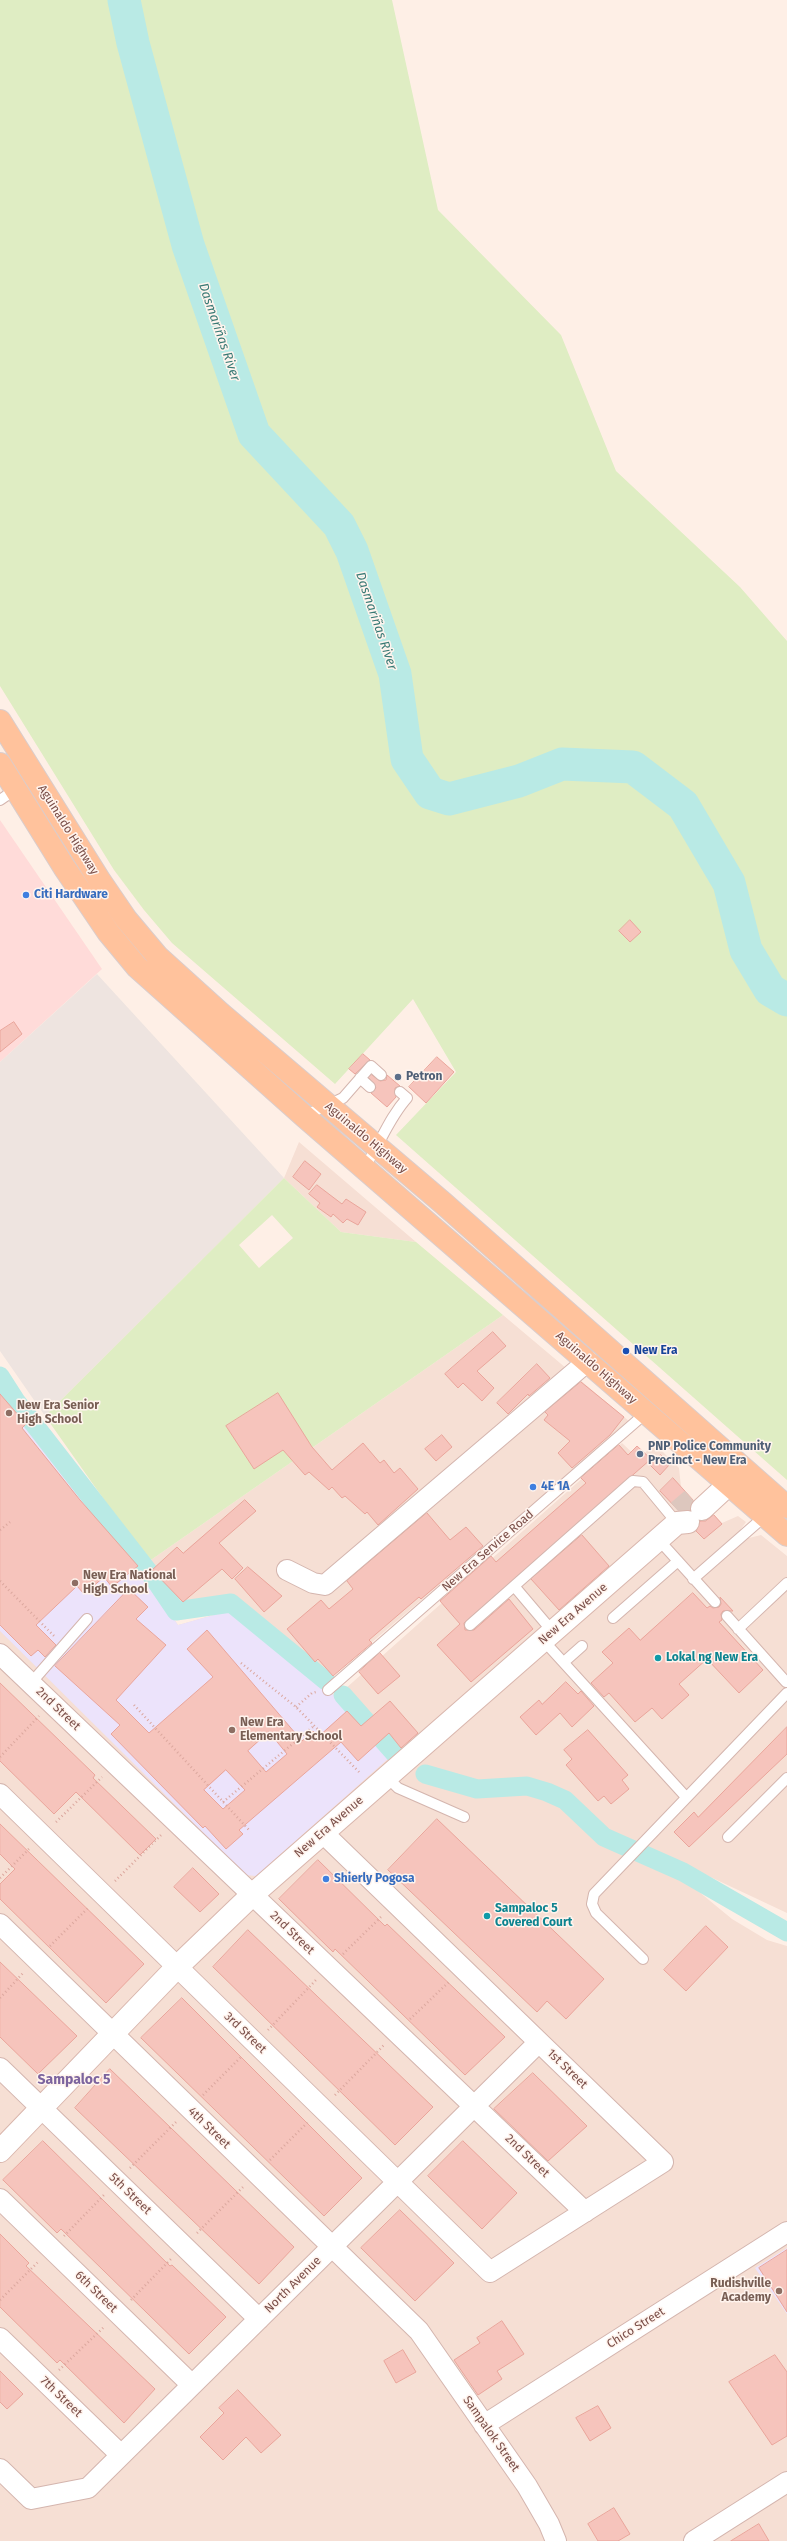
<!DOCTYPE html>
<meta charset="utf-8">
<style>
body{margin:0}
canvas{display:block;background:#feefe6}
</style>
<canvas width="787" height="2541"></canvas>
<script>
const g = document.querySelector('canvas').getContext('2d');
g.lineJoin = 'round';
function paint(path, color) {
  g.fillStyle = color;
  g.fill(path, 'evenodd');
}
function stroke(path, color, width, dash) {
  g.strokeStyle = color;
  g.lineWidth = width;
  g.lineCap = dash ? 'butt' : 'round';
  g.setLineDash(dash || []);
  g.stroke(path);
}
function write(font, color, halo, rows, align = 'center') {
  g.font = font + ' "Fira Sans",sans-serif';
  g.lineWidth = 3;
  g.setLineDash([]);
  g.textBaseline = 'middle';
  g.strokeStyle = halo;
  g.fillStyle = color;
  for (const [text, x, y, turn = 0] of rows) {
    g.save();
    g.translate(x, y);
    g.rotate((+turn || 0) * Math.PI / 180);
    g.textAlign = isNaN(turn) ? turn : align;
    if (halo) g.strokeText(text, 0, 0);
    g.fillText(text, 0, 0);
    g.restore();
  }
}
const residential = new Path2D(`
 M299,1142L416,1242L341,1232L284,1178Z
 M503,1315L630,1422L330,1678L231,1595L177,1603L148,1562Z
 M0,1386L81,1499L138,1566L178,1625L228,1611L336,1697L622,1443L641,1461L647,1455L645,1453L654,1443L679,1468L681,1487L708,1516L711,1512L722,1523L738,1516L746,1522L741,1529L749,1538L761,1535L787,1556V1913L653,1850L641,1862L681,1877L732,1919L767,1940L787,1946V2541H0Z`);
const commercial = new Path2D(`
 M0,820L102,969L0,1062Z`);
const industrial = new Path2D(`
 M97,974L284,1178L45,1416L0,1351V1062Z`);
const education = new Path2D(`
 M0,1386L81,1499L138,1566L178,1625L228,1611L336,1697L389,1758L256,1876L246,1875L0,1631Z
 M787,2248V2314L755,2268Z`);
const green = new Path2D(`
 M0,0H392L438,210L561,335L616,471L740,587L787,641V1480L396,1135L456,1072L413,999L335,1084L172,943L144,910L114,870L0,686Z
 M284,1178L341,1232L416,1242L503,1315L148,1562L45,1416ZM272,1215L293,1238L259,1268L239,1245Z`);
const canal = new Path2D(`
 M0,1376L16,1401L155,1580L176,1611L231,1603L326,1681
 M343,1695L396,1755
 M425,1774L477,1789L527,1786L547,1792L565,1800L604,1837L683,1872L787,1932`);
const river = new Path2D(`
 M124,0L133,43L188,245L254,434L339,525L352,551L395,674L407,759L430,793L449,799L519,781L562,764L633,767L683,805L729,883L746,950L770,990L787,1000`);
const building = new Path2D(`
 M630,920L641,932L630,942L619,931Z
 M14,1022L22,1034L0,1052V1031Z
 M363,1054L370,1060L355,1074L349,1069Z
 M437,1057L454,1072L426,1103L409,1087Z
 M372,1075L380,1081L386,1080L387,1075L400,1086L395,1088L396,1097L387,1107L371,1093L376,1088L369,1078Z
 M305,1161L321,1174L309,1190L293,1177Z
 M317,1185L342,1204L346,1199L366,1212L358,1225L347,1219L343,1223L333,1214L331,1217L317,1207L320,1203L309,1194Z
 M493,1332L506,1346L477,1371L494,1388L482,1401L463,1383L458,1388L445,1374Z
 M537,1364L550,1378L529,1396L528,1394L508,1414L497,1403Z
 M581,1382L624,1417L610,1435L572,1468L558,1453L570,1441L544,1420L548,1415L545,1412Z
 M278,1393L312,1447L332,1470L363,1443L380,1463L384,1460L394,1473L400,1468L418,1489L378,1525L367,1512L365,1514L345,1496L342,1498L332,1487L329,1490L309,1472L305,1475L283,1450L254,1469L226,1426Z
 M0,1394L26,1424L22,1428L80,1500L138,1566L112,1587L104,1577L84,1594L77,1586L36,1625L56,1645L45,1657L38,1650L31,1656L0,1625Z
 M442,1435L452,1447L436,1461L425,1449Z
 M619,1445L628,1455L637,1446L651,1459L464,1623L465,1630H474L509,1599L533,1629L471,1682L437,1645L460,1624L440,1601L491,1556L496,1562L586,1483L581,1478Z
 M661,1455L670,1464L660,1475L650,1465Z
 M673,1478L693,1500L690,1510H678L660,1491Z
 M245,1500L256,1511L219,1543L243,1568L232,1579L222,1569L183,1602L152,1570L177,1547L183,1553Z
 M427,1513L450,1540L466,1527L483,1546L421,1599L419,1597L369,1640L372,1643L333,1676L318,1659L315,1662L287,1629L321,1600L329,1609L353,1589L347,1581Z
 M714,1515L722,1524L704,1539L696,1531L700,1521H705Z
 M582,1535L609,1566L559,1610L531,1579Z
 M248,1567L282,1596L264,1612L235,1579Z
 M129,1589L148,1607L136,1619L166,1645L116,1700L149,1733L213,1677L187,1649L207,1630L302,1741L313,1731L318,1737L347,1711L361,1726L390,1701L418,1733L401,1748L389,1733L358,1761L341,1742L239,1830L243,1834L226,1849L205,1826L203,1828L111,1734L120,1725L55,1666ZM269,1732L287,1754L266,1772L248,1751ZM226,1770L245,1790L223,1809L204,1790Z
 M693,1593L707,1608L710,1606L713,1608L719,1607L721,1604L720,1597L733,1611H723L721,1614L722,1620L719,1622L763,1670L739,1693L707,1659L679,1684L689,1695L662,1719L652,1708L635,1722L609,1693L604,1697L591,1683L613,1663L602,1652L629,1628L640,1640Z
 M380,1653L400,1676L378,1694L359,1672Z
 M566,1682L578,1694L581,1691L594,1706L572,1727L560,1713L536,1735L520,1717L539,1700L542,1704Z
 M0,1683L95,1775L93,1778L156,1839L140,1855L76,1792L54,1814L0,1761Z
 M787,1727V1754L689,1847L674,1832L694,1812L698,1817Z
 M588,1730L628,1775L622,1780L629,1789L611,1804L604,1796L598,1801L566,1765L572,1759L564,1750Z
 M437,1819L604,1979L566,2019L547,2001L537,2012L388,1870Z
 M0,1824L144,1964L106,2003L0,1899V1884L15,1869L0,1854Z
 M318,1860L385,1926L387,1924L505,2037L465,2075L335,1949L333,1952L279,1899Z
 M193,1868L219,1894L200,1912L174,1887Z
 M706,1926L728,1947L686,1991L664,1970Z
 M248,1930L433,2107L395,2145L213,1967Z
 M0,1962L77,2036L38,2074L0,2037Z
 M182,1998L362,2178L324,2216L141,2038Z
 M110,2069L294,2247L259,2284L75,2108Z
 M533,2073L587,2126L548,2161L494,2109Z
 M43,2141L170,2266L172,2265L226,2317L189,2354L61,2229L57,2233L3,2180Z
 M463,2141L517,2193L482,2229L428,2176Z
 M400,2210L454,2263L415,2301L361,2248Z
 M0,2234L29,2263L26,2266L155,2389L124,2423L60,2360L57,2363L0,2307Z
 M787,2250V2312L759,2268Z
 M502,2321L524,2354L497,2371L502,2379L478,2395L454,2360L480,2343L477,2338Z
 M403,2350L416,2372L396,2383L384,2361Z
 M775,2355L787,2372V2436L772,2445L729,2382Z
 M0,2371L23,2394L7,2409L0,2402Z
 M238,2390L281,2435L261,2453L246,2437L223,2460L200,2437L224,2413L219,2408Z
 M598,2406L611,2428L590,2441L576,2418Z
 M614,2508L630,2534L618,2541H598L588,2524Z
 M759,2524L769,2541H731Z`);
const secondaryTunnel = new Path2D(`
 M678,1511L692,1499`);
const path = new Path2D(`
 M0,1530L10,1522
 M0,1581L54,1636
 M241,1663L296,1707L361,1774
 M134,1705L249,1830
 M296,1707L312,1693L316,1692
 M0,1757L39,1716
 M223,1802L314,1726
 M56,1822L102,1777
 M0,1878L30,1848
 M115,1881L162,1834
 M50,1946L89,1907
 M343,1954L382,1916
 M0,1998L24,1972
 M410,2019L450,1981
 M268,2030L316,1980
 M203,2095L242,2056
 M335,2095L384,2045
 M270,2160L309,2121
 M130,2168L177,2121
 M197,2233L244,2186
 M64,2236L104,2195
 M0,2300L38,2262
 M131,2300L171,2259
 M59,2370L105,2326`);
const lane = new Path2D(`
 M0,800L16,789
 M360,1078L370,1087
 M304,1116L343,1098L371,1066L381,1075
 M364,1168C380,1145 388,1119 407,1098L400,1092
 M658,1539L715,1602
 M693,1579L765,1516
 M514,1586L553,1632
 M727,1616L786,1682
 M613,1618L678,1561
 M470,1625L633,1481L643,1482L677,1523
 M738,1629L787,1583
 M543,1640L686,1797
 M564,1662L582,1646
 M31,1683L87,1619
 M328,1690L647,1412
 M387,1777L398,1788L464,1817
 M728,1837L787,1778
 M643,1959L596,1913L592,1904L594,1894L787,1693`);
const street = new Path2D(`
 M287,1570L313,1583L325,1585L588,1361
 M0,1654L585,2212
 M0,1794L490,2272L663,2162L323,1833
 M0,1924L419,2331L527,2486L549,2524L556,2541
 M0,2068L259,2319
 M0,2199L192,2385
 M0,2338L121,2455
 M484,2425L787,2232
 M0,2469L31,2499L88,2488L539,2042
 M694,2541L787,2482`);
const secondary = new Path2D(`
 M702,1509L728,1485
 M0,2151L177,1967L252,1895L677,1523L688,1522`);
const primary = new Path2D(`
 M0,721L100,881L126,919L158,957L221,1014L443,1203L787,1507
 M0,764L64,867L108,932L137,967L304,1116L787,1535`);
const markers = [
 [26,895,4,"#3f7fe0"],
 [398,1077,4,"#5c6f8a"],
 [626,1351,4,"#1a4fb4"],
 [9,1413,4,"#8d6e63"],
 [640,1454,4,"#5c6f8a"],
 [533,1487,4,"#3f7fe0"],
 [75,1583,4,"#8d6e63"],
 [658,1658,4,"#0f9aa8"],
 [232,1730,4,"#8d6e63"],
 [326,1879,4,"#3f7fe0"],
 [487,1916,4,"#0f9aa8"],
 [779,2291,4,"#8d6e63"]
];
const streetNames = [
 ["Aguinaldo Highway",68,830,58],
 ["Aguinaldo Highway",366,1138,40],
 ["Aguinaldo Highway",596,1368,41],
 ["New Era Service Road",488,1551,-41],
 ["New Era Avenue",573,1614,-41],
 ["2nd Street",58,1709,44],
 ["New Era Avenue",329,1827,-41],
 ["2nd Street",292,1933,44],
 ["3rd Street",245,2033,44],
 ["1st Street",567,2069,44],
 ["4th Street",209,2128,44],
 ["2nd Street",527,2156,44],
 ["5th Street",130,2194,44],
 ["North Avenue",293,2285,-45],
 ["6th Street",96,2292,44],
 ["Chico Street",636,2328,-32],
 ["7th Street",61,2397,44],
 ["Sampalok Street",491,2434,55]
];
const shopNames = [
 ["Citi Hardware",34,895],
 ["4E 1A",541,1487],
 ["Shierly Pogosa",334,1879]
];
const serviceNames = [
 ["Petron",406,1077],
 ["PNP Police Community",648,1447],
 ["Precinct - New Era",648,1461]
];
const transitNames = [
 ["New Era",634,1351]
];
const educationNames = [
 ["New Era Senior",17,1406],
 ["High School",17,1420],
 ["New Era National",83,1576],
 ["High School",83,1590],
 ["New Era",240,1723],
 ["Elementary School",240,1737],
 ["Rudishville",771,2284,"right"],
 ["Academy",771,2298,"right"]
];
const cultureNames = [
 ["Lokal ng New Era",666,1658],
 ["Sampaloc 5",495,1909],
 ["Covered Court",495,1923]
];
const waterNames = [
 ["Dasmariñas River",219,332,71],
 ["Dasmariñas River",376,621,71]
];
const quarterNames = [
 ["Sampaloc 5",74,2080]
];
paint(residential, '#f6dfd4');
paint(commercial, '#ffdbd9');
paint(industrial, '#eee4e0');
paint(education, '#ece3fb');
paint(green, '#dfedc3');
stroke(canal, '#b9eae5', 19);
stroke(river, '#b9eae5', 33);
paint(building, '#f6c4bc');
stroke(building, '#eaa59b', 1);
stroke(secondaryTunnel, '#ddc7be', 22, [22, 11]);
stroke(lane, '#d4b5ae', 12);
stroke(street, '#d4b5ae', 22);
stroke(secondary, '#d9b6ad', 24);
stroke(primary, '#dacdcc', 24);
stroke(path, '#dba79e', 2.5, [1, 3]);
stroke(lane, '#fff', 10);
stroke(street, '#fff', 20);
stroke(secondary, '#fff', 22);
stroke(primary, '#ffc29c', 22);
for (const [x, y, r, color] of markers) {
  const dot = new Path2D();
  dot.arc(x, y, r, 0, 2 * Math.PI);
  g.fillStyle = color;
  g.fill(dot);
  stroke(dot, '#fff4ee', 1.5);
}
write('12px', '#7a4e48', '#fff4ee', streetNames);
write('bold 12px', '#366cbe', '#fff4ee', shopNames, 'left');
write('bold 12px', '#4e5e75', '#fff4ee', serviceNames, 'left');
write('bold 12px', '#164399', '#fff4ee', transitNames, 'left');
write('bold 12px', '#785e54', '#fff4ee', educationNames, 'left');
write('bold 12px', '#0d838f', '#fff4ee', cultureNames, 'left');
write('italic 13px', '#387974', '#fff4ee', waterNames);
write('bold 14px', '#7c649e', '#fff4ee', quarterNames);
</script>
